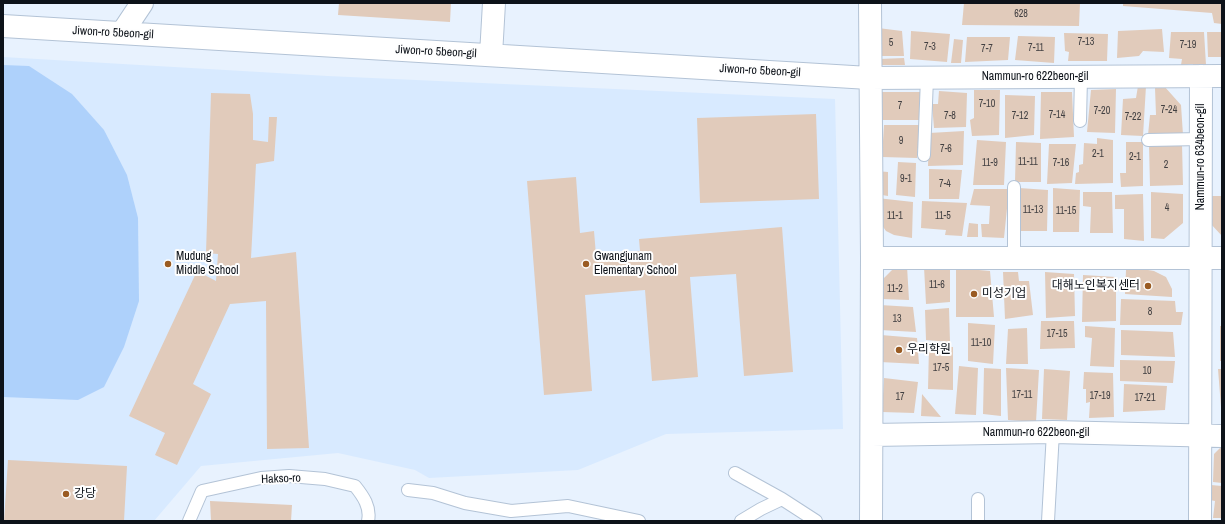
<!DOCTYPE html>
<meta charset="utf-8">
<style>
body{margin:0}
#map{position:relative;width:1225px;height:524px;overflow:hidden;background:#e8f2fe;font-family:"Archivo Narrow",sans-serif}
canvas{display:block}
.frame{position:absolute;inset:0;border:4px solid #0d1219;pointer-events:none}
</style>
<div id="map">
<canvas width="1225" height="524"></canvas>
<div class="frame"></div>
</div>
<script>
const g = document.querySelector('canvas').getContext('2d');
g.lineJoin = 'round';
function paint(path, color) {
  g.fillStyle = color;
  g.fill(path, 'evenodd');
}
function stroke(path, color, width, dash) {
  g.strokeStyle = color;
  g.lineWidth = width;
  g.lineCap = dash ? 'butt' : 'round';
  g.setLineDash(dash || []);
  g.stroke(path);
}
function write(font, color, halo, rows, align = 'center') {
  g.font = font + ' "Archivo Narrow","Noto Sans KR",sans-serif';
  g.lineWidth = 4;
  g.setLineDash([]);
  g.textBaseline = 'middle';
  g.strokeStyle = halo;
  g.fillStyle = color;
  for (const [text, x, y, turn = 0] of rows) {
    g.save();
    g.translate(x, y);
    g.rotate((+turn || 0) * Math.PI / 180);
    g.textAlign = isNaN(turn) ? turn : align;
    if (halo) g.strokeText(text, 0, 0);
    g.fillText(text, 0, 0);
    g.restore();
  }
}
const built = new Path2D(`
 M3,57L328,76L835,99L843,429L666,434L578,470L429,478L415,470L338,453L201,466L154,521H3Z`);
const green = new Path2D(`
 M3,65L29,66L72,94L104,130L127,175L138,218L139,301L124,347L104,387L78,400L3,397Z`);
const building = new Path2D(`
 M339,3H451L450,22L338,15Z
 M964,3H1080L1079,26L962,25Z
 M1123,3H1222V24L1214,23L1212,13L1123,6Z
 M878,28L902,31L904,56H878Z
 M1162,29L1164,52L1143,51L1139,56L1117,58L1118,31Z
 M911,31L950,34L947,62L910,59Z
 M1171,32H1204L1206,65L1193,66V64L1181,65L1182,59L1169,58Z
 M1207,32H1222V57H1208Z
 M1064,33L1108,34L1107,61H1068L1069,52L1065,51Z
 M1018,36L1055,37L1054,63L1015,60Z
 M967,37H1010L1008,60L965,62Z
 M954,39L963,40L961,63H951Z
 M904,58L905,65H879V59Z
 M1138,86H1146L1143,136L1121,135L1123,99L1136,98Z
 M1164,86L1181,105L1183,135H1148L1150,115H1156L1155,88Z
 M1116,89L1115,133L1087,132L1091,90Z
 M974,90H1000L999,135L972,136L970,120L974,118Z
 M939,91L967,93L966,127L934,128L932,104H938Z
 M880,92H920L921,120H880Z
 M1041,92H1072L1074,137L1040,139Z
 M211,93L250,94L253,114V140L268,142L269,117H277L274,161L256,164L251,258L296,252L309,448L267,449L266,301L230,304L193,384L211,394L177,465L155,455L165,433L129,416L197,271L216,281L218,254L206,253Z
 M1005,95L1035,96L1034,135L1005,138Z
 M816,114L819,199L700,203L697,118Z
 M884,125H920L917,158L882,157Z
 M964,131L963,165L928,166L929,133Z
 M1097,138L1113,140V183L1075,184L1076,173L1079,172V165L1083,164L1084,143L1097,144Z
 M977,140L1006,142L1004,185H973Z
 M1016,142L1041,143V182H1015Z
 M1126,142H1143V186L1121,187L1120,173H1126Z
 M1049,144H1076L1072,183L1047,184Z
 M1182,144L1183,185L1150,186L1149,145Z
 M898,162L916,163L915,197L896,195Z
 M929,169L962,170L959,199H929Z
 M876,171L888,172V196L876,194Z
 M576,177L580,233L594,231L596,255L640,251L639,239L782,227L793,372L744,376L736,274L690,277L698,377L652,381L645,290L585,295L592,391L544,395L527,181Z
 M1019,188L1048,190L1047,231H1019Z
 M1053,188L1080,190L1079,232H1053Z
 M974,189H1009L1004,238L982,237L981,224H989L990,206L970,205Z
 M1083,192H1112L1113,233H1090L1091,207L1083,206Z
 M1151,192L1183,194V223L1164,239L1151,238Z
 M1143,194L1144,241L1124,239V209H1115V195Z
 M1212,196H1222V236L1210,223Z
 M877,198L913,202L912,238L894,235L886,231L879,221Z
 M922,201L967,203L962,236L945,235L946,230L921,228Z
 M969,223L978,224V237H967Z
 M897,265L907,266L909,300L882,299V280Z
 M924,267L950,269V302L926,304Z
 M956,268L990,271L994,317H956Z
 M1142,269L1154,271L1166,277L1172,289V297L1125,294L1126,270Z
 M1003,272H1018L1019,281H1029L1033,315L1005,319Z
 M1045,272L1074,274L1075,316L1046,318Z
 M1083,275L1116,277V321L1082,322Z
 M1121,299L1175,301L1176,312H1183L1181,325H1120Z
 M880,305L913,307L916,332L880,330Z
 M949,308L950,342L926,340L925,310Z
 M1041,321H1074L1075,348L1040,349Z
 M968,323L995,325L993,364L968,361Z
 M1085,326L1115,328L1114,367L1090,366L1092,338L1085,337Z
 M1220,326H1222V361H1220Z
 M1027,328L1028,364H1006L1008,329Z
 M1121,330L1173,332L1175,357L1121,355Z
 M881,335L917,338L919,364L880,362Z
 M929,346L953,347V390L928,389Z
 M1120,360L1175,361L1173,383L1120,381Z
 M959,366L978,368L976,415L955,414Z
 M984,368L1001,369V416L983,414Z
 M1006,368L1039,370L1036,422L1008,420Z
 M1044,369L1070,371L1067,420L1042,419Z
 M1218,369H1222V407H1221Z
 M1084,372L1113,373L1114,417L1089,418L1090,402L1086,403V389H1083Z
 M884,378L918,382L914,413L882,412Z
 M1124,384L1167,386L1165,410L1123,412Z
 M922,394L941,417L921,416Z
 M1222,446V483L1213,482L1214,454Z
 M8,460L127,466L124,521H4Z
 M1211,485L1222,486V518H1213L1215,501L1210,500Z
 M210,501L292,505L291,521H211Z`);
const service = new Path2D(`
 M1080,121L1081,77
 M1148,140L1201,139
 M924,155L927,78
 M1014,258V187
 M735,473L782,499L816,521
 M408,490L433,493L465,503L511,511L568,506L639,521
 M189,521L202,491L261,478L289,476L325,479L355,486C363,496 371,507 368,521
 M741,521L761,509L782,499
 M978,521V499
 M1048,521L1053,432`);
const minor = new Path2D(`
 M870,3L872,258L871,521
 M3,26L869,78L1222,76
 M122,33L142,3
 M491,55L494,3
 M872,258H1222
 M872,435L1053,432L1222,436
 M1200,521L1201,76`);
const markers = [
 [168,264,4,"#9a5b22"],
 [586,264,4,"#9a5b22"],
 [1148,286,4,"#9a5b22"],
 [974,294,4,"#9a5b22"],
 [899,350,4,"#9a5b22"],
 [66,494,4,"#9a5b22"]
];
const numberNames = [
 ["628",1021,14],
 ["7-13",1086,42],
 ["5",891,43],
 ["7-19",1188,45],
 ["7-3",930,47],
 ["7-11",1036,48],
 ["7-7",987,49],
 ["7-10",987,104],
 ["7",900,106],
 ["7-24",1169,110],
 ["7-20",1102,111],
 ["7-14",1057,115],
 ["7-8",950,116],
 ["7-12",1020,116],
 ["7-22",1133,117],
 ["9",901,141],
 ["7-6",946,149],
 ["2-1",1098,154],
 ["2-1",1135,157],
 ["11-11",1028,162],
 ["11-9",990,163],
 ["7-16",1061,163],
 ["2",1166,165],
 ["9-1",906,179],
 ["7-4",945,184],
 ["4",1167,208],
 ["11-13",1033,210],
 ["11-15",1066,211],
 ["11-1",895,216],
 ["11-5",943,216],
 ["11-6",937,285],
 ["11-2",895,289],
 ["8",1150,312],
 ["13",897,319],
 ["17-15",1057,334],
 ["11-10",981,343],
 ["17-5",941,368],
 ["10",1147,371],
 ["17-11",1022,395],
 ["17-19",1100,396],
 ["17",900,397],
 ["17-21",1145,398]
];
const streetNames = [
 ["Jiwon-ro 5beon-gil",113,33,3],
 ["Jiwon-ro 5beon-gil",436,52,3],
 ["Jiwon-ro 5beon-gil",760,71,3],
 ["Nammun-ro 622beon-gil",1035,77],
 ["Nammun-ro 634beon-gil",1201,157,-90],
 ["Nammun-ro 622beon-gil",1036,433],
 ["Hakso-ro",281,479,-2]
];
const poiNames = [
 ["Mudung",176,257],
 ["Middle School",176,271],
 ["Gwangjunam",594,257],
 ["Elementary School",594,271],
 ["대해노인복지센터",1140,286,"right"],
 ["미성기업",982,294],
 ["우리학원",907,350],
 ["강당",74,494]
];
paint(built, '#d8eaff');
paint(green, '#aed1fb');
paint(building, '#e1cbbb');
stroke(service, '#b3c3d6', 14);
stroke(minor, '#b3c3d6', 24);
stroke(service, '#fff', 12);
stroke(minor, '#fff', 22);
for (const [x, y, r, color] of markers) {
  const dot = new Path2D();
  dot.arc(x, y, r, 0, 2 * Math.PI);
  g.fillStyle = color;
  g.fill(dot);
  stroke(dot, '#fefefe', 1.5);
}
write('10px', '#424042', null, numberNames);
write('12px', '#0d1219', '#fefefe', streetNames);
write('12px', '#0d1219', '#fefefe', poiNames, 'left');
</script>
